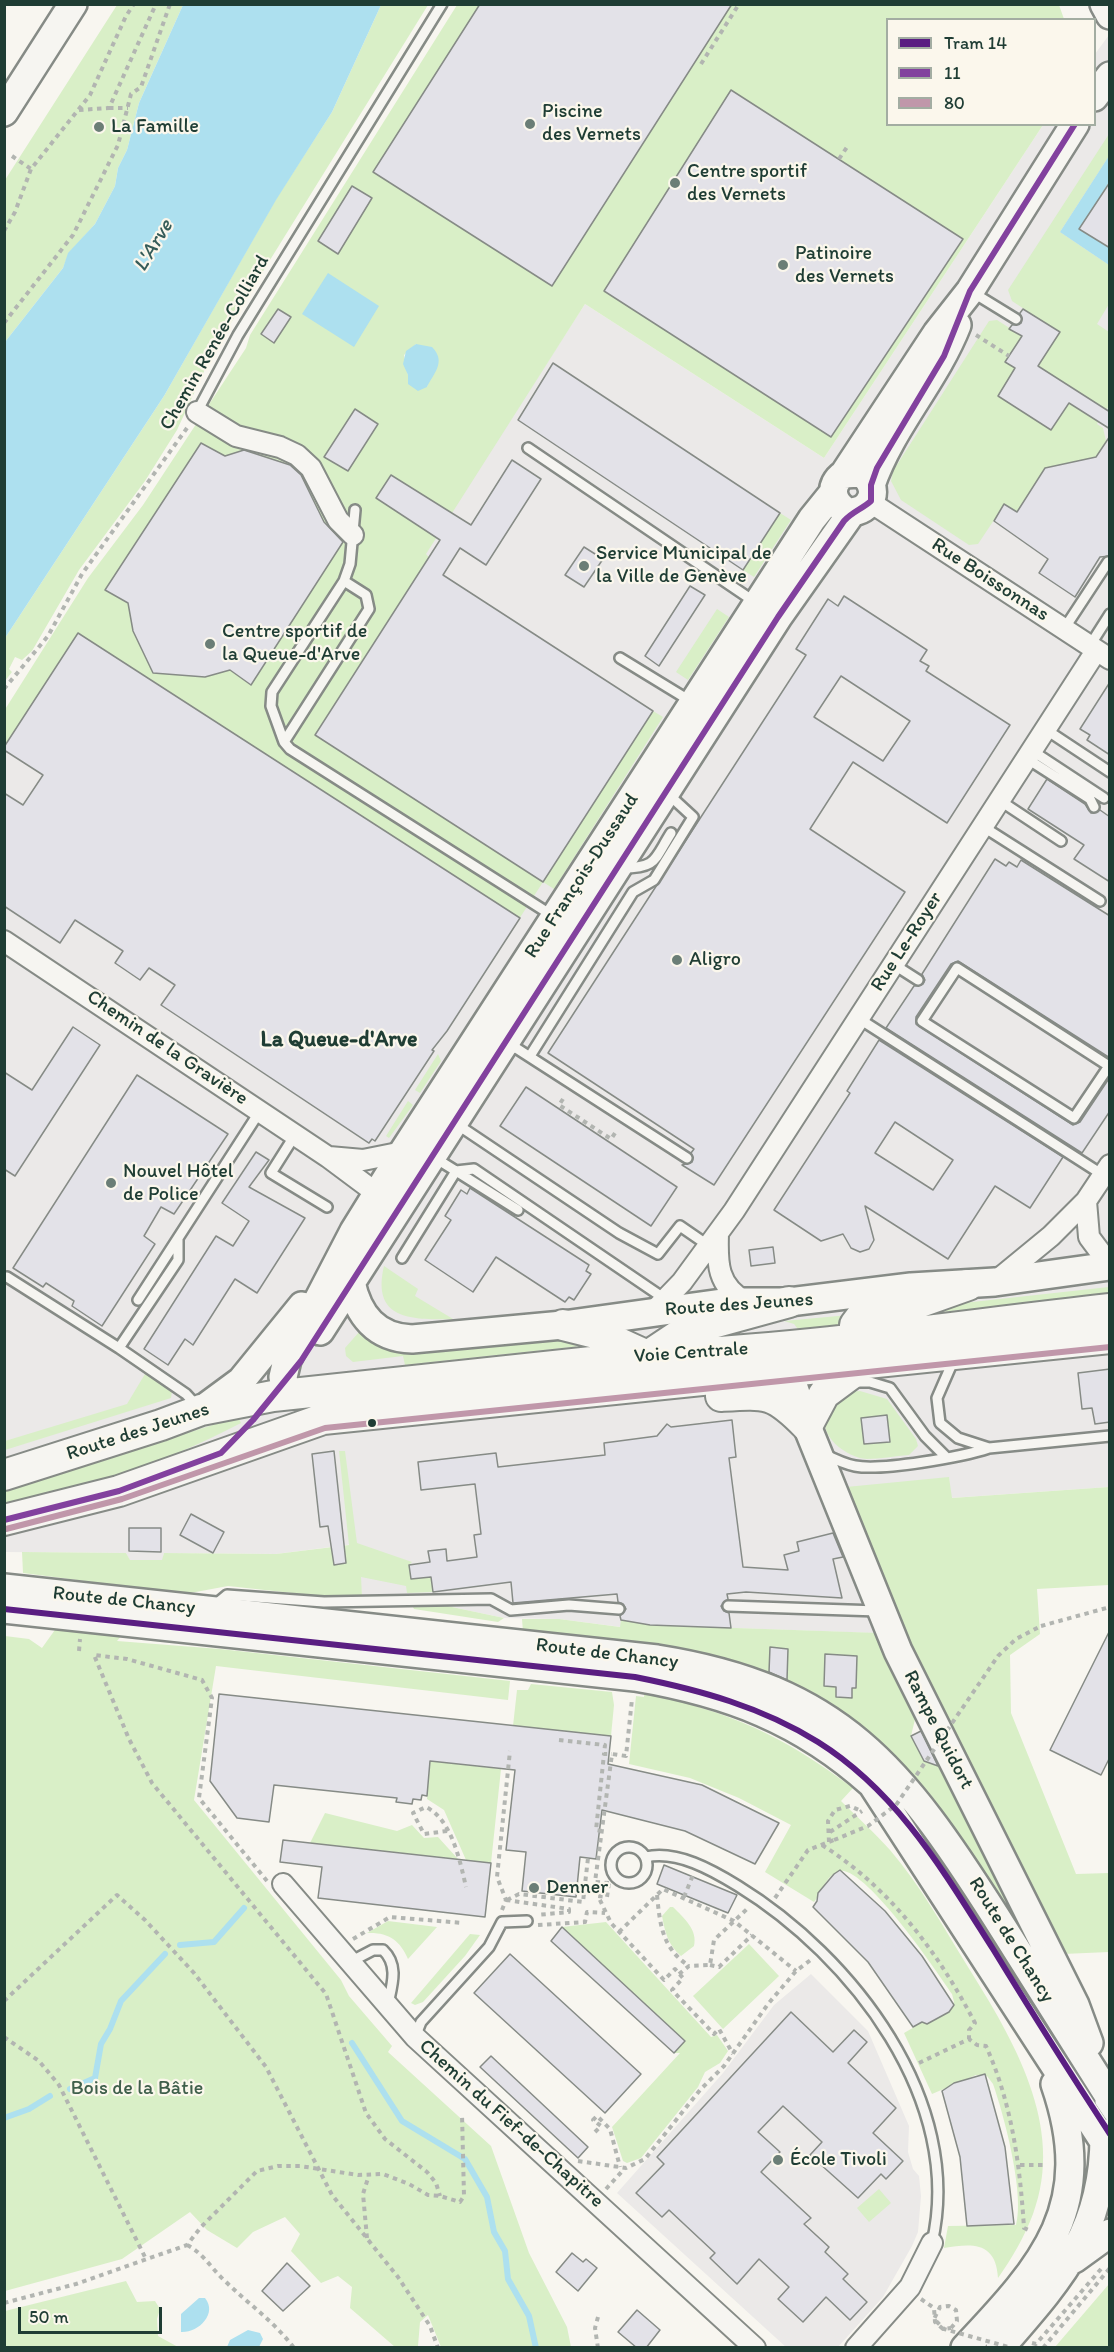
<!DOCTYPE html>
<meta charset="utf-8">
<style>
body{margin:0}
#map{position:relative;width:1114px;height:2352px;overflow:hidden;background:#f8f6f0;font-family:Itim,sans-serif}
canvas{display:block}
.frame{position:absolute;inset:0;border:6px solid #1f3d34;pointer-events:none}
.legend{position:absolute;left:886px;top:18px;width:210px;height:108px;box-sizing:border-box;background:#fbf7ec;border:2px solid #a3ada2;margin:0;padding:8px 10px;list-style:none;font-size:18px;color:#1f3d34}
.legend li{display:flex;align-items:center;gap:12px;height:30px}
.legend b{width:30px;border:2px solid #a3ada2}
.scale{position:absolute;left:18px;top:2307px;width:144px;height:27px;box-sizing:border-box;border:3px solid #1f3d34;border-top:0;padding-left:8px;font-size:18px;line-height:21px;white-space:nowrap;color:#1f3d34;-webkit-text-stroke:4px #fbf7ec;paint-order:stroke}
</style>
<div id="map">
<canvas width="1114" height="2352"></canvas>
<div class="frame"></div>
<ul class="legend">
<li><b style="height:8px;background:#5a1e82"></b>Tram 14</li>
<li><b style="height:8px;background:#82419e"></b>11</li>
<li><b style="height:8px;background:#c097aa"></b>80</li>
</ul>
<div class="scale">50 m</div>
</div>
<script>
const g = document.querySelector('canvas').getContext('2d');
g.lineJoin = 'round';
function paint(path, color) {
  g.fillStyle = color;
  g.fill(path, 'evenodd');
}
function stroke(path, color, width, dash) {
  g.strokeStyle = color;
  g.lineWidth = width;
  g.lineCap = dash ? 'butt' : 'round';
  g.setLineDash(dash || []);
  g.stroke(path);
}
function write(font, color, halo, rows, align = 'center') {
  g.font = font + ' Itim,sans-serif';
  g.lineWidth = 4.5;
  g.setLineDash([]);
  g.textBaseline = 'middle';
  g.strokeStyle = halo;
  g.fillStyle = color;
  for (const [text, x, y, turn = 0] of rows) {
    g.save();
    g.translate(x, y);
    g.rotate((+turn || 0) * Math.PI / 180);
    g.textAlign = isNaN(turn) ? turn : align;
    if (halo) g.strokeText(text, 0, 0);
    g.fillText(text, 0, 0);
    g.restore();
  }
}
const built = new Path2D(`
 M1109,35V1487L951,1498L949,1478L846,1488L878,1563L902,1634L650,1625L621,1620V1627L559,1619L504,1618L433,1603L364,1607L354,1544L276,1554L164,1553L163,1560L130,1561L126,1553L5,1552L4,750L543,882L315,735L429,557L425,554L473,477L585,304L824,458L1043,125L1094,124L1095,54Z
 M811,1974L868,2031L909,2126L908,2152L913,2169L919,2176L921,2196L918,2232L912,2246L883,2297L838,2347L787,2348L617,2193L723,2073L774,2005Z`);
const green = new Path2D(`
 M117,5H183L139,103L127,150L118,168L115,186L95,224L69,253L63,268L5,342V180Z
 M381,5H428L213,352L177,430L145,481L79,570L32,651L22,660L15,657L9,669L12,672L5,681V638L164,396L276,199L332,112Z
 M457,5H1059L1064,19L888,20V124L1043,125L824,458L585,304L426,554L429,557L315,735L543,882L653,711L663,717L554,889L543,882L444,1035L5,750L4,711L88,578L143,505L246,348L250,335ZM416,344L429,378L427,387L408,375L404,355Z
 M1109,134V156L1060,232L1109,265V304L1097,324L1109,332V406L1106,410L1005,362L1098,422L1097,424L1103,428L1106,441L1096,457L1045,468L1017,512L1004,505L978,544L969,545L901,500L891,481L893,471L989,321L997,320L1047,352L1059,332L1012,301L1008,290Z
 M780,513L791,520L754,577L743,570Z
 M717,609L729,617L688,680L676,672Z
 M438,1054L441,1061L420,1093L415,1090Z
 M408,1101L413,1105L389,1138L386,1136Z
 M384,1266L418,1289L415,1296L453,1319C412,1320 371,1320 384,1266Z
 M1109,1287V1294L933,1313L923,1321L874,1318L954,1304Z
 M849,1315L842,1329L801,1333L794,1324L784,1321Z
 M360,1331L366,1336L553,1335L591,1345L405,1365L403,1356L353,1362L346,1356L345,1348Z
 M145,1374L172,1391L171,1398L5,1450V1441L127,1404Z
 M860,1391L887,1399L916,1439L918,1446L909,1455C895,1456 880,1459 867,1459C847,1458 816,1435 827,1413C831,1405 841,1398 846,1392Z
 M238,1417L241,1423C161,1465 92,1485 5,1506V1490Z
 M339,1451H345L357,1543L412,1562L409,1565L411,1579L431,1577L433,1592L407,1593L406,1586L361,1577L362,1596L311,1595L228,1586L185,1594L23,1573L22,1552L126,1553L130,1560H162L164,1553L276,1554L349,1545Z
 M949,1477L952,1498L1109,1487V1585L1037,1589L1040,1634L1010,1655L1011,1713L1076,1874L1109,1873V1952L1063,1954L902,1634L878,1563L846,1487Z
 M433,1603L504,1618L498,1622L414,1609L412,1605Z
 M522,1619H559L620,1627L621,1620L650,1625L880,1633L917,1711L911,1736L924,1761L946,1768L1064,2003L934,1799C904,1763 871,1729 831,1703C745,1648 623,1645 523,1632Z
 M57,1627L123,1634L117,1641L220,1649L510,1681L508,1700L216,1666L194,1800L341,1980L349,1996L392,2046L388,2052L491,2146L529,2253L567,2327L571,2347H441L428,2315L420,2322L418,2346L395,2347L350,2308L352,2287L338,2276L321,2283L291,2251L300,2234L285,2217L253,2232L237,2248L207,2230L190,2212L122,2259L5,2291V1636L29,1639L42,1648Z
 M531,1684L612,1692L614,1705L611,1736L513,1726L517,1690H528Z
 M644,1693C731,1712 782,1735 853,1788L841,1801C857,1817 875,1833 890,1850C920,1885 944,1928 968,1967C1013,2039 1066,2127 1033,2214C1024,2238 1012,2258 998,2278C996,2242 973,2243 944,2248L948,2226L1016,2225C1025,2194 1004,2115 993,2084L987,2076L976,2075L932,2094L904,2033L923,2022L928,2024L949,2012L954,2002L952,1994C938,1973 864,1864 839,1871C826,1875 821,1894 814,1902L765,1872L791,1825L739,1798L690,1778L629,1764L636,1696L644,1697Z
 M430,1761L501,1769L491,1863L466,1860L444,1810L427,1799Z
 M325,1813L397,1831L412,1825L424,1838L438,1837L458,1859L310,1843Z
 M670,1907H673C684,1918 698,1930 694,1946L681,1956C668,1945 665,1932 662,1916Z
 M388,1921L437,1927L408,1959C400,1940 388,1932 367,1933Z
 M606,1922L711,2037L717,2035L728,2051L720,2063L705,2072L698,2087L641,2158L627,2163L623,2161L612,2127L680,2053H674L685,2041L562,1927Z
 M470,1934L480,1935L465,1956L423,2002L415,2005L411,2003Z
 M749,1944L779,1976L723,2029L693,1996Z
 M879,2189L891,2203L869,2222L857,2208Z
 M126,2281L137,2302L155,2301L160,2309L157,2319L158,2336L178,2347H5V2311Z
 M1109,2284V2347H1055Z`);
const water = new Path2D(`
 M183,5H381L332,112L276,200L164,396L5,638V342L63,268L68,253L95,224L115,186L118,168L127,150L139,103Z
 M1109,156V182L1080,229L1109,248V265L1060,232Z
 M328,273L379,306L354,347L302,314Z
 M416,344L432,347C447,362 433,374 427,387L418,391L408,384V375L403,364L406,351Z
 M199,2298H205C218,2314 198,2333 181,2332V2314Z
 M248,2330L260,2333L263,2339L259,2347H227L230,2340Z`);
const stream = new Path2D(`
 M180,1945L214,1942L244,1908
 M352,2043L402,2121L465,2159L487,2197L494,2232L505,2251L508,2279L529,2316L536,2348
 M70,2089L95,2078L101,2044L110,2029L121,2001L165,1954
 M4,2118L29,2109L50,2096`);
const building = new Path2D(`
 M480,4H732L552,286L373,172Z
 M731,90L963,239L831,437L604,291Z
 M1110,182V248L1079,229Z
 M352,186L372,198L338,254L318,241Z
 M278,309L291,317L274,343L261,334Z
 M1023,309L1060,332L1038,366L1110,412V429L1069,403L1051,430L998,396L1015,368L1005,362L1022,336L1009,329L1012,325L1021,323L1020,313Z
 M553,363L780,513L743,570L518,420Z
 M355,409L378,424L348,471L324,457Z
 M1110,436V556L1100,557L1075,597L1039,573L1048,559L994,521L1004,504L1017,512L1045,468L1096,457Z
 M201,443L225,456L244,450L290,465L301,475L324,522L343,542L251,685L230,670L205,677L153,673L133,631L128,603L105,590Z
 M512,460L541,479L486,565L460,548L443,575L653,711L543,882L315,735L440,540L376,498L391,475L471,525Z
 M584,547L603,559L584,587L565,575Z
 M690,586L705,595L659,666L645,656Z
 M844,596L927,650L920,661L929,666L926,671L1010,725L947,823L853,762L810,829L905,892L714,1185L682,1165L692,1162L691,1153L694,1149L548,1053L806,655L796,649L828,599L838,606ZM841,676L910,721L883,761L814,717Z
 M78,633L520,918L447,1031L432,1050L434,1051L375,1141L372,1139L369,1143L161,1005L175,985L149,968L140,980L115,963L123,951L75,920L60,943L4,906V793L23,805L43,775L4,750V747Z
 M1110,682V755L1087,740L1090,735L1080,729Z
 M1047,779L1085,804L1091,813L1100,810L1110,817V882L1074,859L1084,845L1028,809Z
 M995,859L1006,866L1009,862L1017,867L1021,860L1110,916V1058L958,961L951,964L916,1017V1024L1073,1125L1080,1122L1110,1077V1111L1082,1153L886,1028L914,986L923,984L925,980L922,974Z
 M73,1027L100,1045L15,1176L4,1169V1072L32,1090Z
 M879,1040L1063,1157L1030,1208L995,1186L948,1259L865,1206L874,1240L869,1249L860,1252L851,1248L843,1234L821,1241L774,1210L850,1093L847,1091ZM895,1122L953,1160L933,1190L875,1153Z
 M137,1075L228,1134L174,1214L161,1207L144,1236L155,1244L102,1326L72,1306L74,1301L46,1283L43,1287L13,1268Z
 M526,1087L677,1187L651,1226L500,1126Z
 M256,1152L269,1160L249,1187L305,1218L257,1293L235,1279L193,1345L185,1339L168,1365L144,1349L216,1236L233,1246L249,1221L222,1203Z
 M470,1188L589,1265L586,1271L591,1274L574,1300L569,1297L565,1302L496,1257L473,1292L425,1260L451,1220L445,1216L461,1190L467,1194Z
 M773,1247L775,1263L751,1266L749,1250Z
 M1110,1369V1422L1095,1424L1092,1408L1082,1409L1078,1373Z
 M887,1415L890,1442L864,1444L861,1418Z
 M732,1420L736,1457L729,1458L743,1567L788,1570L784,1555L799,1551L797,1542L833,1533L843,1557L833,1559L842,1598L746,1592L727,1594L728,1599L721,1606L724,1611L729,1613L731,1628L650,1625L621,1620L620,1616L626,1609L623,1604L618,1602L617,1594L513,1603L511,1582L433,1592L431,1577L411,1579L409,1565L430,1562L428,1551L446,1549L447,1561L477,1557L474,1535L481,1534L475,1484L421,1490L418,1462L496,1453L498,1467L605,1455L604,1443L657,1436L667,1424L671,1427Z
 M334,1451L346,1563L334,1565L328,1526L320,1527L312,1454Z
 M191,1514L224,1532L213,1553L180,1535Z
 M129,1528H161V1552L129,1551Z
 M1110,1630V1757L1101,1775L1050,1750Z
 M770,1647L788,1649L787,1680L769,1672Z
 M825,1654L857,1656L856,1688H852V1698L836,1697V1687L824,1686Z
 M219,1694L611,1736L608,1764L702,1785L779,1823L755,1864L685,1831L602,1810L596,1859L580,1857L576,1897L522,1891L526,1852L506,1850L515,1770L430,1761L427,1796L422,1795L421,1800L413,1799L412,1804L396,1802L397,1798L274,1785L269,1822L237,1818L210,1781Z
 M921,1731L938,1766L924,1761L911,1736Z
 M283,1840L491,1863L485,1917L318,1898L322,1867L280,1862Z
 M664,1865L737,1895L728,1913L657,1884Z
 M840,1870L885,1911L922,1956L954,2005L949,2012L927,2024L922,2022L913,2027L868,1962L813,1907L817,1901L818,1893L834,1874Z
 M562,1927L685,2041L674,2053L551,1941Z
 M510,1954L641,2074L605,2113L474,1993Z
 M791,2012L833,2052L854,2030L867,2042L848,2063L896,2108L873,2133L903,2161L886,2179L881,2174L858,2198L810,2155L822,2142L783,2106L758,2132L780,2152L761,2172L811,2218L804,2224L829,2247L825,2252L848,2274L843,2279L867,2302L850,2320L826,2297L803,2322L778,2299L789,2287L759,2259L737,2284L710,2258L715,2253L669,2210L662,2217L636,2193L664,2164L657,2157Z
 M491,2056L588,2147L578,2158L480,2067Z
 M985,2074L1005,2147L1014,2224L967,2226L960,2157L942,2091L954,2083Z
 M572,2253L583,2262L586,2259L597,2268L578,2291L556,2272Z
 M287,2263L310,2286L283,2311L262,2291Z
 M637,2310L660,2330L646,2348H637L618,2332Z`);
const path = new Path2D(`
 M701,64L739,4
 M109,108H128
 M79,110L109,108L156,4
 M12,156L31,169
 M839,159L847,147
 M4,231L15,212L31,169L90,95L126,16L134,4
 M4,323L73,235L118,145L131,94L141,87L170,4
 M976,335L1009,356
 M4,689L48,636L82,574L187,428
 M563,1099L559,1105L611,1139L615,1133
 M1041,1626L1110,1607
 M79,1651L80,1639
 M559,1740L605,1745L604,1754H612
 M447,1831L424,1834L413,1813L426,1807C452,1820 460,1861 466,1887
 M602,1831L596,1830L604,1754
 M830,1832L862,1811
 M829,1842L828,1821L835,1810L850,1806L861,1811
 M822,1845C890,1888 938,1952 975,2023L969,2030V2039
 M615,1877L609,1883L607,1897L598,1896L611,1923L664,1980L675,1969L683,1978L672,1990L714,2034L719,2029L733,2054
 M267,1881L199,1798L212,1698L202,1680L127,1659L94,1655L129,1739L152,1783L326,1994L366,2113L385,2139L427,2172L436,2183L440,2196
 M609,1883L595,1882L612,1754L626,1756L632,1699
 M657,1895C660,1925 662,1948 689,1966
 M684,1897L693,1875
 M775,1898L808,1850L834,1840
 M506,1900L569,1909V1912L537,1915
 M507,1900L519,1894L583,1902L588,1858
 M502,1910L506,1900L497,1877L510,1751
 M538,1925L585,1922L587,1912L605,1913
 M619,1932L663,1889L734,1921L796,1971
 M353,1939L390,1917L463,1923
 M710,1965L719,1967L752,1935
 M679,1974L689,1966L710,1965L714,1940L747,1909
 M4,2001L117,1895L145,1920L194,1973L266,2067L332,2195L398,2277L430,2326L438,2348
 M4,2037L39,2061L59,2085L146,2259
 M919,2063L969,2039L977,2045L986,2046C1012,2104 1020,2165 1024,2228L1031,2231
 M595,2132L601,2126L593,2120L597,2116L610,2129L620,2167
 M578,2161L626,2168L645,2159L700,2090L724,2066L768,2004L796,1971L812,1959
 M1020,2165H1047
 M606,2189L625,2168
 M367,2238L363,2194L369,2175
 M187,2245C203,2253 211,2268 224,2280C248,2304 273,2320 294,2348
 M921,2299L934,2308L935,2322L943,2329L951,2328
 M4,2303L76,2284L187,2245L201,2227L257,2171L278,2166H300L358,2175L383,2174L409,2184L428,2195L440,2196L460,2202L464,2196L462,2114
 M598,2317L595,2328L598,2348
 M1032,2343L1036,2344L1101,2269
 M1043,2348L1110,2268`);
const lane = new Path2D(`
 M972,292L1016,319
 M197,412L238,335L442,4
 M528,448L755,602
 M344,581L366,595L369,609L284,742L271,706L272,692L344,581L350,564L355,510
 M1064,629L1108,562
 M1089,647L1110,614
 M620,658L692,702
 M1045,729L1110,772
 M284,742L290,749L553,916
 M1031,750L1104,798
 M1026,758L1090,799L1094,807
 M999,800L1061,841
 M982,826L1100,901
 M622,868C657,868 654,860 671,833
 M893,964L918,980
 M957,968L1109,1066L1074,1118L922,1021Z
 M858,1018L1103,1175
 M506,1049L516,1048L687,1158
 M530,1056L633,892L654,880L693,817L667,793
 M455,1123L619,1233L658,1254L680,1226L709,1246
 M295,1135L271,1173L327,1207
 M435,1158L456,1171L474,1169L665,1299
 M402,1258L456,1171L518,1210
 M7,1277L119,1348L186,1394L197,1406
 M138,1300L260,1111
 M119,1348L178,1260V1239
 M853,1382H870L890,1388L925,1436L946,1457
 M989,1448L1110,1436
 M824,1454C834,1459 844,1464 855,1466C882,1471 962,1457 989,1448L958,1438L940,1423L937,1398L954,1359
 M215,1605L227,1595L324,1602L491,1599L511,1610L569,1605L619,1609
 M728,1606L878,1611
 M611 1865a18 18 0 1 1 36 0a18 18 0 1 1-36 0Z
 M646,1857C677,1850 712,1870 738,1886C852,1956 965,2101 932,2243
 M350,1962L373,1950H383C399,1965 392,1985 388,2004
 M415,2037L421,2022L489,1947L502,1922L527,1921
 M1100,2102L1110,2117`);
const street = new Path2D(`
 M197,412L236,436L280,447L297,455L311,468L338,520L353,535
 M870,502L1110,659
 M4,941L328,1157L387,1201
 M329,1157L363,1160L403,1152
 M1086,1201L1089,1237L1110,1265
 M718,1234C717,1263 717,1286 746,1302
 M995,1282L1051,1236L1086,1201L1110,1165
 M653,1312L682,1282L734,1211L1096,651
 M283,1884L415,2037L755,2348
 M856,2348L910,2287L932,2243`);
const secondary = new Path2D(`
 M1104,4L1110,15
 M1094,97L1110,76
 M4,112L73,4
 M844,474L861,473C882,487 872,513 848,512C831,503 828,485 844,474L937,333L970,291L1075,124
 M871,485C891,427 935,381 957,325
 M351,1282C358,1315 376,1338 412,1339L563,1325L729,1302H789L911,1287L995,1282L1110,1266
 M320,1331L778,617L852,512
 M777,1355L788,1370L807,1426L898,1651L1075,2005L1089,2043
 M286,1394L283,1377L287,1360L354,1231L403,1152L812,519L833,493
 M203,1409L241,1381L302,1306
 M4,1588L657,1659C840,1688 902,1769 996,1917C1034,1977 1072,2037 1110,2098
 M4,1609L635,1677C729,1693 801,1720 872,1784L1110,2151
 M1074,2259L1110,2233
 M965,2348C1045,2263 1097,2206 1055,2084
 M1000,2348C1060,2279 1105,2231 1104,2133`);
const primary = new Path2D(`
 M563,1325L599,1334L645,1355
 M648,1356L687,1330L789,1302
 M721,1396C767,1393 774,1392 807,1426L824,1394L851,1374L858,1363L855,1325L864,1313L874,1308L920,1302L968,1285
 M4,1475L161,1425L201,1410L273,1396L648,1356C802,1350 956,1326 1110,1309
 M4,1520L119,1491L323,1419L1110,1338`);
const pathBridge = new Path2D(`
 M834,1840L868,1826L896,1805L998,1656L1016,1639L1041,1626
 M951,2328L957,2321L956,2310L949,2306L940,2307L934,2319L944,2329L1012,2348`);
const bus1 = new Path2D(`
 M4,1520L119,1491L221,1453L253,1420L301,1361L778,617L844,521C852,512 862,509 871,501V485L877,468L944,356L970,291L1075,124`);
const bus2 = new Path2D(`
 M6,1529L122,1499L325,1428L1110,1347`);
const tram1 = new Path2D(`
 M4,1609L635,1677C700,1690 762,1707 818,1742C898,1792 944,1872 993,1949C1031,2011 1070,2073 1110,2134`);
const markers = [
 [530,124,6,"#6b7e76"],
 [99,127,6,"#6b7e76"],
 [675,183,6,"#6b7e76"],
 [783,265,6,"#6b7e76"],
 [584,566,6,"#6b7e76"],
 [210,644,6,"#6b7e76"],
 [677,960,6,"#6b7e76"],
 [111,1183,6,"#6b7e76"],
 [372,1423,5,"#1f3d34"],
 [534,1888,6,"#6b7e76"],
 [778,2160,6,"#6b7e76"]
];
const poiNames = [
 ["Piscine",542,112],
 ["des Vernets",542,135],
 ["La Famille",111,127],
 ["Centre sportif",687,172],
 ["des Vernets",687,195],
 ["Patinoire",795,254],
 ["des Vernets",795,277],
 ["Service Municipal de",596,554],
 ["la Ville de Genève",596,577],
 ["Centre sportif de",222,632],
 ["la Queue-d'Arve",222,655],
 ["Aligro",689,960],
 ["Nouvel Hôtel",123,1172],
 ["de Police",123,1195],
 ["Denner",546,1888],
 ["École Tivoli",790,2160]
];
const streetNames = [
 ["Chemin Renée-Colliard",215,343,-60],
 ["Rue Boissonnas",990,580,33],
 ["Rue François-Dussaud",582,876,-57],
 ["Rue Le-Royer",907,942,-57],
 ["Chemin de la Gravière",167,1048,34],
 ["Route des Jeunes",739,1305,-4],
 ["Voie Centrale",691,1353,-4],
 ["Route des Jeunes",138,1432,-18],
 ["Route de Chancy",124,1601,6],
 ["Route de Chancy",607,1654,7],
 ["Rampe Quidort",938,1730,63],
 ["Route de Chancy",1011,1940,58],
 ["Chemin du Fief-de-Chapitre",511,2124,42]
];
const parkNames = [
 ["Bois de la Bâtie",137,2089]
];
const waterNames = [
 ["L'Arve",154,246,-59]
];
const quarterNames = [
 ["La Queue-d'Arve",339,1040]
];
paint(built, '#ebe9e8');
paint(green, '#d9efc7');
paint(water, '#ade0ef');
stroke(stream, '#ade0ef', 6);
paint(building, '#e3e2e8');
stroke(building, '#868b86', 1.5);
stroke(lane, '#868b86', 14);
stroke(street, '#868b86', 24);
stroke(secondary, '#868b86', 32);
stroke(primary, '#868b86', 34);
stroke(path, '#b2b5b1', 4, [4.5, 4.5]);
stroke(lane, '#f6f5f1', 9);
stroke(street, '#f6f5f1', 20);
stroke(secondary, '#f6f5f1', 27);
stroke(primary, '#f6f5f1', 30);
stroke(pathBridge, '#b2b5b1', 4, [4.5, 4.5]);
stroke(bus1, '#82419e', 6);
stroke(bus2, '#c097aa', 6);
stroke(tram1, '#5a1e82', 6);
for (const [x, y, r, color] of markers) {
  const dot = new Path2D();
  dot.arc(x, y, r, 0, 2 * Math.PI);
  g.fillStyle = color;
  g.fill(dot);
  stroke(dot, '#fbf7ec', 2);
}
write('20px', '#1f3d34', '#fbf7ec', poiNames, 'left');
write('20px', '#1f3d34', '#fbf7ec', streetNames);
write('20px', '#3f5f4b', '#fbf7ec', parkNames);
write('italic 21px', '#355c59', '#fbf7ec', waterNames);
write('bold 22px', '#1f3d34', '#fbf7ec', quarterNames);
</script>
